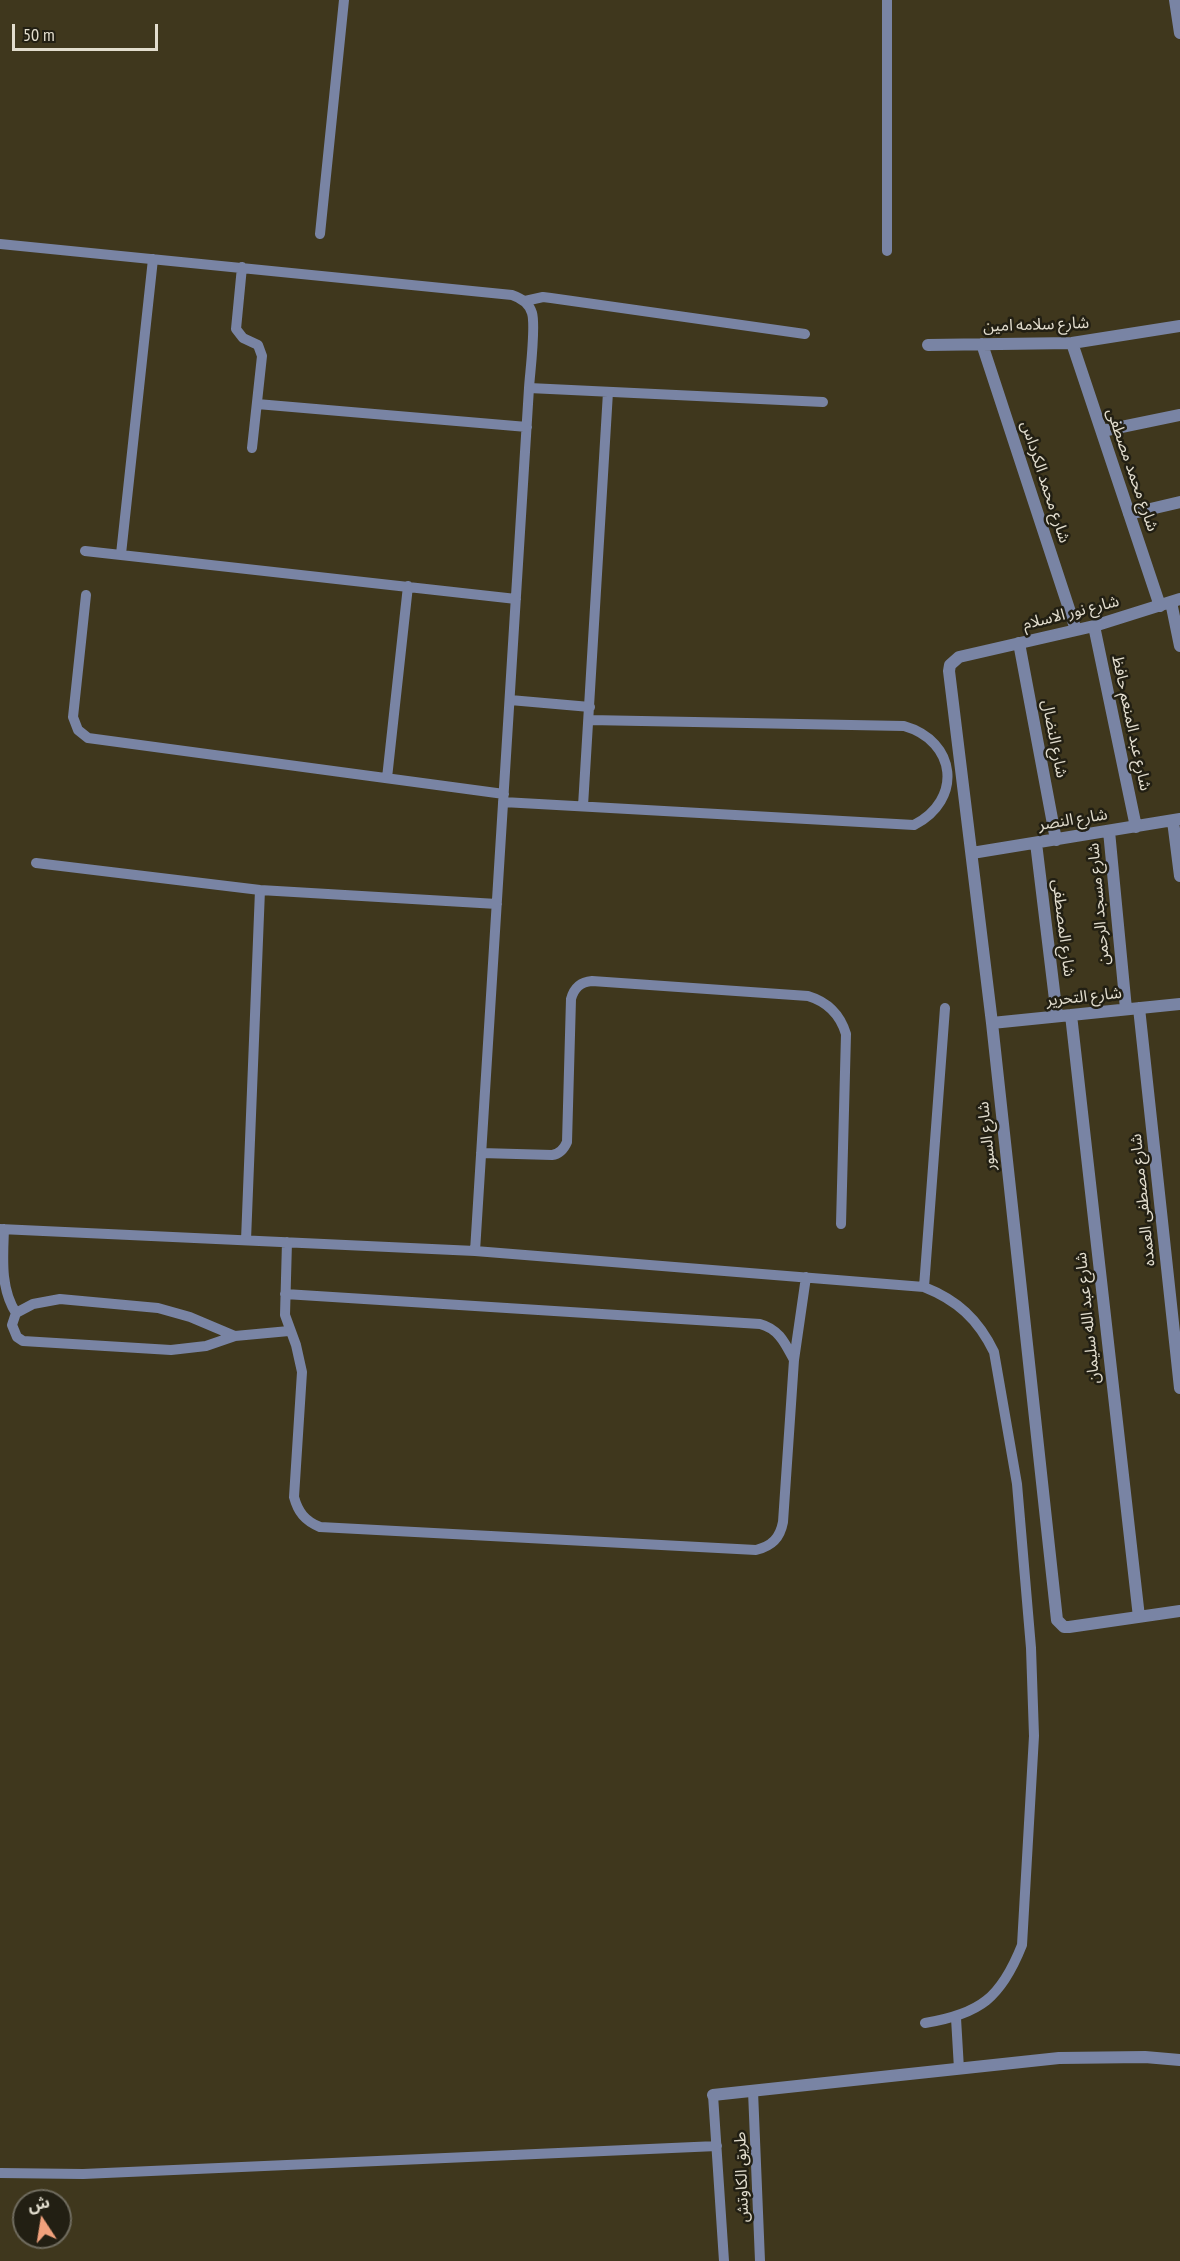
<!DOCTYPE html>
<meta charset="utf-8">
<style>
body{margin:0}
#map{position:relative;width:1180px;height:2261px;overflow:hidden;background:#3f371d;font-family:"PT Sans Narrow","Noto Sans Arabic",sans-serif}
canvas{display:block}
.north{position:absolute;left:12px;top:2189px;width:60px;height:60px;box-sizing:border-box;background:#221f13;border:2px solid #6f6b5e;border-radius:50%;rotate:348deg;font-size:16px;font-weight:700;line-height:24px;text-align:center;color:#e2ddce}
.north::after{content:'';display:block;margin:auto;width:21px;height:27px;background:#f1a17c;clip-path:polygon(50% 0,100% 100%,50% 72%,0 100%)}
.scale{position:absolute;left:12px;top:24px;width:146px;height:27px;box-sizing:border-box;border:3px solid #e2ddce;border-top:0;padding-left:8px;font-size:18px;line-height:21px;white-space:nowrap;color:#e2ddce;-webkit-text-stroke:4px #221f13;paint-order:stroke}
</style>
<div id="map">
<canvas width="1180" height="2261"></canvas>
<div class="north">ش</div>
<div class="scale">50 m</div>
</div>
<script>
const g = document.querySelector('canvas').getContext('2d');
g.lineJoin = 'round';
function stroke(path, color, width, dash) {
  g.strokeStyle = color;
  g.lineWidth = width;
  g.lineCap = dash ? 'butt' : 'round';
  g.setLineDash(dash || []);
  g.stroke(path);
}
function write(font, color, halo, rows, align = 'center') {
  g.font = font + ' "PT Sans Narrow","Noto Sans Arabic",sans-serif';
  g.lineWidth = 5;
  g.setLineDash([]);
  g.textBaseline = 'middle';
  g.strokeStyle = halo;
  g.fillStyle = color;
  for (const [text, x, y, turn = 0] of rows) {
    g.save();
    g.translate(x, y);
    g.rotate((+turn || 0) * Math.PI / 180);
    g.textAlign = isNaN(turn) ? turn : align;
    if (halo) g.strokeText(text, 0, 0);
    g.fillText(text, 0, 0);
    g.restore();
  }
}
const service = new Path2D(`
 M320,234L344,0
 M0,244L512,295C521,298 529,303 532,313C536,327 530,372 529,388L475,1251
 M887,251V0
 M242,267L236,329L243,338L258,345L262,356L252,448
 M525,301L543,297L551,298L805,334
 M529,388L823,402
 M257,404L527,427
 M85,551L516,599
 M121,554L153,259
 M86,595L73,717L78,730L88,738L504,794
 M510,700L590,707
 M387,778L408,586
 M503,802L914,825C963,800 957,741 904,726L589,720
 M583,806L608,392
 M36,863L260,890L497,904
 M481,1153L552,1155C560,1154 564,1149 567,1142L571,999C574,988 580,982 592,981L808,996C828,1002 840,1014 846,1034L841,1224
 M0,1229L475,1251L924,1287C957,1300 978,1319 994,1352L1017,1484L1031,1648L1034,1736L1022,1945C1001,1998 980,2014 925,2023
 M4,1229C3,1258 0,1288 16,1313
 M246,1240L260,890
 M287,1242L285,1315L296,1345L302,1372L294,1497C298,1512 305,1521 320,1527L756,1550C772,1546 780,1538 783,1522L794,1360L806,1277
 M924,1287L945,1008
 M285,1294L760,1324C779,1329 785,1343 794,1360
 M60,1299L158,1308L190,1317L235,1336L206,1346L171,1350L23,1341L17,1337L12,1325L16,1313L33,1304Z
 M235,1336L289,1331
 M956,2018L959,2069
 M753,2091L760,2261
 M713,2095L724,2261
 M0,2173L83,2174L717,2146`);
const minor = new Path2D(`
 M1175,0L1180,33
 M1072,343L1160,606
 M982,344L1076,630
 M928,345L1072,343L1180,326
 M1102,431L1180,415
 M1129,514L1180,502
 M1180,599L1094,626L959,657L950,665L949,671L992,1023L1057,1620L1064,1627H1069L1180,1611
 M1171,602L1180,646
 M1094,626L1136,827
 M1019,643L1056,840
 M1173,821L1180,876
 M1109,831L1126,1009
 M1036,843L1057,1016
 M972,853L1180,819
 M1139,1008L1180,1388
 M1071,1015L1139,1617
 M992,1023L1180,1004
 M713,2095L1059,2058L1145,2057L1180,2060`);
const streetNames = [
 ["شارع سلامه امين",1036,325,-2],
 ["شارع محمد مصطفى",1132,470,71],
 ["شارع محمد الكرداس",1045,482,72],
 ["شارع نور الاسلام",1071,613,-14],
 ["شارع عبد المنعم حافظ",1131,723,78],
 ["شارع النضال",1054,739,79],
 ["شارع النصر",1073,820,-9],
 ["شارع مسجد الرحمن",1099,904,-95],
 ["شارع المصطفى",1063,928,83],
 ["شارع التحرير",1084,997,-6],
 ["شارع السور",987,1136,-96],
 ["شارع مصطفى العمده",1143,1200,-96],
 ["شارع عبد الله سليمان",1088,1318,-96],
 ["طريق الكاوتش",742,2177,-92]
];
stroke(service, '#7984a4', 10);
stroke(minor, '#7984a4', 12);
write('16px', '#e2ddce', '#221f13', streetNames);
</script>
